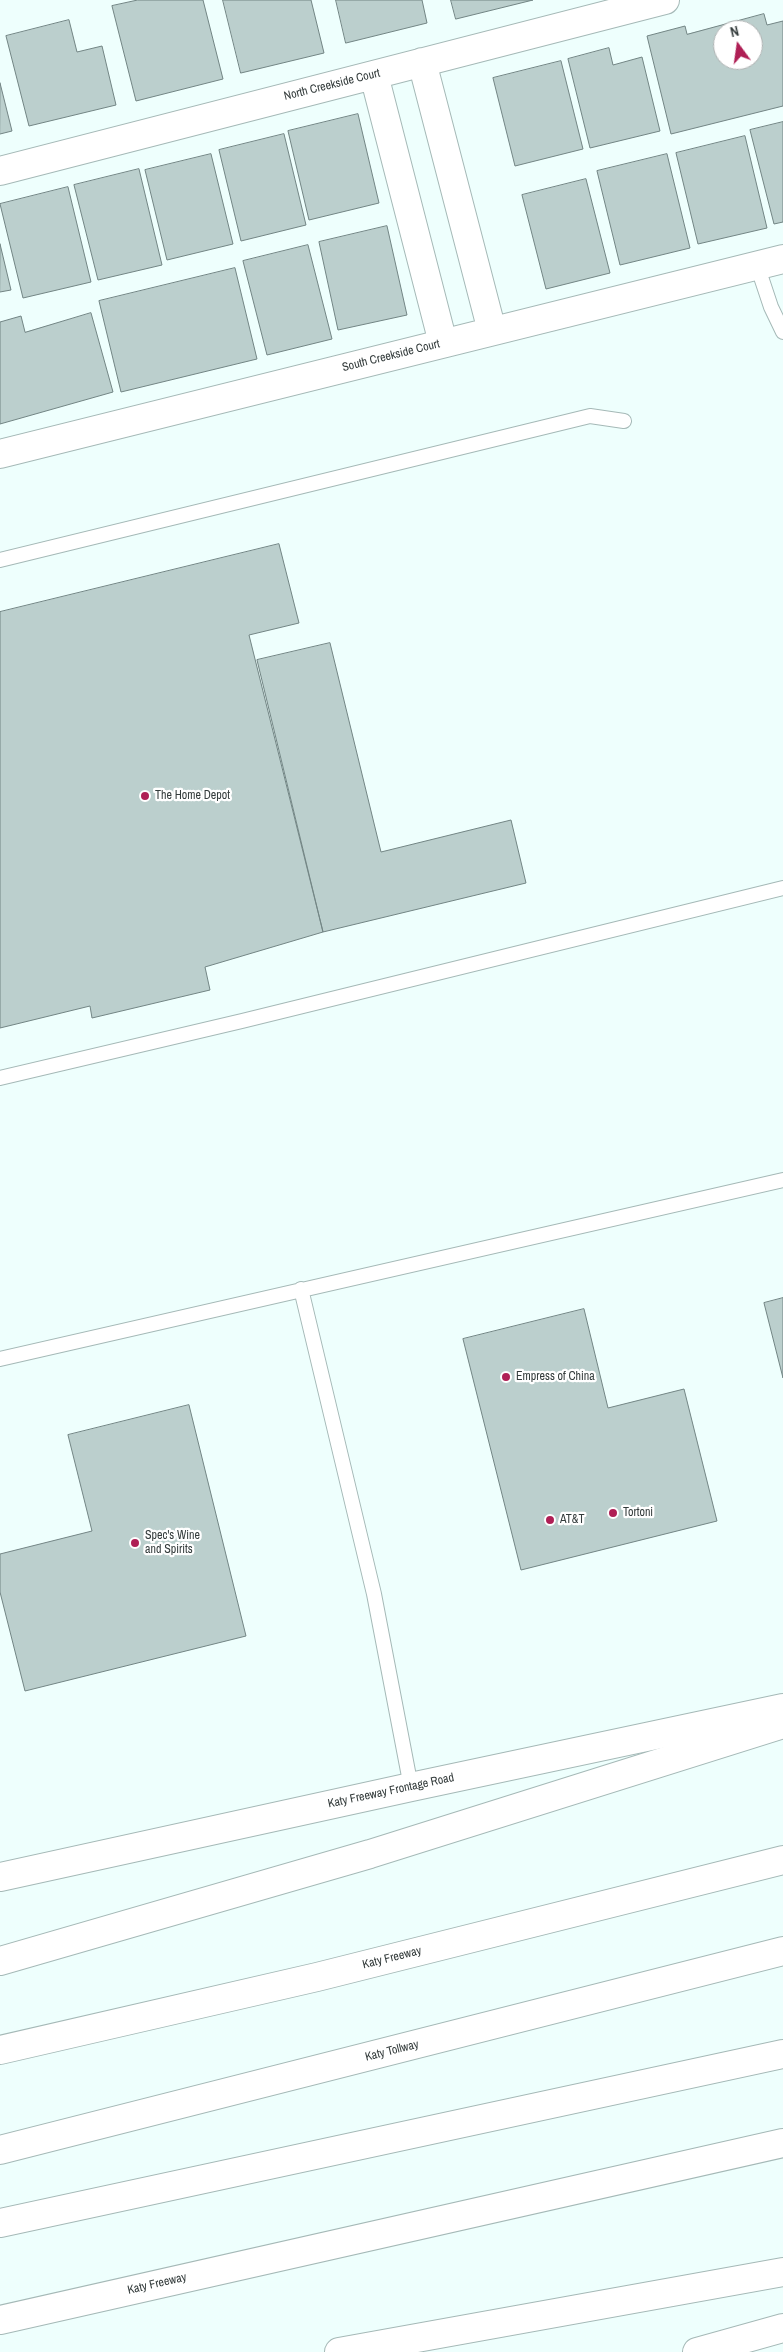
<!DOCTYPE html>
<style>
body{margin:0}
#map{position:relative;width:783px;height:2352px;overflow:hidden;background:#eefffd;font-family:"Archivo Narrow",sans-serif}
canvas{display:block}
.north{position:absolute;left:713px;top:20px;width:50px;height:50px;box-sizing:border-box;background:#fff;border:1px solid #adb1b1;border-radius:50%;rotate:346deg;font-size:14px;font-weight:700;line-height:20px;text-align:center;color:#333b3b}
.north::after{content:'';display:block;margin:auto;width:18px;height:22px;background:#af1f55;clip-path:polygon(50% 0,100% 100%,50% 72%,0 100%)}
</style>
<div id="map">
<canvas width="783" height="2352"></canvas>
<div class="north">N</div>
</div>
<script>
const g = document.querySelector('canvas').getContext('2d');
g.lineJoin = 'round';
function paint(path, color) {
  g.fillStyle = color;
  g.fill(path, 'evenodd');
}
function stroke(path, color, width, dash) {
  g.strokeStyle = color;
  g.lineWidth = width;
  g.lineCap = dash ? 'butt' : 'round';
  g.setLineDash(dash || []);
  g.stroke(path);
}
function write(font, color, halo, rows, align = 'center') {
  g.font = font + ' "Archivo Narrow",sans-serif';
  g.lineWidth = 4.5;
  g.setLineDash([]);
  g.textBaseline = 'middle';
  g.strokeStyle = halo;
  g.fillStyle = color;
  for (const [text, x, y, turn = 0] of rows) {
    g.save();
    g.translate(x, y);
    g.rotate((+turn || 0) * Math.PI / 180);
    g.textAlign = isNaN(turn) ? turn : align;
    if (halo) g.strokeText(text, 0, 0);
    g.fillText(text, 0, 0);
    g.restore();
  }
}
const building = new Path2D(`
 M138,0H203L223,79L136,101L112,6Z
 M223,0H311L324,53L241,73Z
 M336,0H422L427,23L346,43Z
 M451,0H533L456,19Z
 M764,14L767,25L783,21V106L671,134L647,36L685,26L687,34ZM723,30H753V60H723Z
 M69,20L77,52L102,46L116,105L29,126L6,36Z
 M609,48L613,65L642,57L660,131L590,148L568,59Z
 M561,61L583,149L515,166L493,78Z
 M0,83L12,131L0,134Z
 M358,114L379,203L309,220L288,131Z
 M783,122V222L774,224L750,130Z
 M284,134L306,225L241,241L219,150Z
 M745,136L767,228L698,244L676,153Z
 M211,154L233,244L167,260L145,170Z
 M667,154L690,248L620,265L597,171Z
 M139,169L162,265L98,280L74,185Z
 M586,179L610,273L546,289L522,195Z
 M68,187L91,282L23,298L0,204Z
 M387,226L407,315L338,330L319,242Z
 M0,244L11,290L0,292Z
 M308,245L332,339L267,355L243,261Z
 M235,268L257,359L121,392L99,301Z
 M91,313L113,392L0,424V322L21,316L25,332Z
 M279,544L299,623L249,635L323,932L205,967L210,990L92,1018L90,1006L0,1028V612Z
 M330,643L381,852L511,820L526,883L323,932L257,660Z
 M783,1298V1378L764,1303Z
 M584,1309L608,1408L684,1389L717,1521L521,1570L463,1339Z
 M189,1405L246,1636L25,1691L0,1592V1554L92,1531L68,1435Z`);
const lane = new Path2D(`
 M757,265L771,307L783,332
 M0,560L590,416L624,421
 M0,1078L242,1021L783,888
 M301,1289L374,1594L411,1787
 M0,1359L783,1180`);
const street = new Path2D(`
 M422,62L492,331
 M374,75L443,343
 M0,171L665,0
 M0,454L783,259`);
const secondary = new Path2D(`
 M0,1877L411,1787L783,1708
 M697,2352L783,2328`);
const highway = new Path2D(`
 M0,1961L370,1854L783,1724
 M0,2050L317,1977L783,1860
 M0,2150L783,1951
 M0,2223L783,2054
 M0,2320L783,2143
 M339,2352L783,2272`);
const markers = [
 [145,796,5,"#af1f55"],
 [506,1377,5,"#af1f55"],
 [613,1513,5,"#af1f55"],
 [550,1520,5,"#af1f55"],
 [135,1543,5,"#af1f55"]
];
const streetNames = [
 ["North Creekside Court",332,85,-14],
 ["South Creekside Court",391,356,-14],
 ["Katy Freeway Frontage Road",391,1791,-12],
 ["Katy Freeway",392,1958,-14],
 ["Katy Tollway",392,2051,-14],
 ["Katy Freeway",157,2284,-13]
];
const poiNames = [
 ["The Home Depot",155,796],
 ["Empress of China",516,1377],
 ["Tortoni",623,1513],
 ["AT&T",560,1520],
 ["Spec's Wine",145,1536],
 ["and Spirits",145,1550]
];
paint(building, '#bbcfcd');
stroke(building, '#728584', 1);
stroke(lane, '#a5b9b7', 16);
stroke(street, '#a5b9b7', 30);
stroke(secondary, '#a5b9b7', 30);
stroke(highway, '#a5b9b7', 30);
stroke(lane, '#fff', 14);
stroke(street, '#fff', 28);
stroke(secondary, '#fff', 28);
stroke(highway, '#fff', 28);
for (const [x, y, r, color] of markers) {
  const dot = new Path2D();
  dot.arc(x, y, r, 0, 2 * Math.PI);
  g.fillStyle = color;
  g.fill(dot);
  stroke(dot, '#fff', 2);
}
write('12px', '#333b3b', '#fff', streetNames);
write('12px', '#333b3b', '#fff', poiNames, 'left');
</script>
